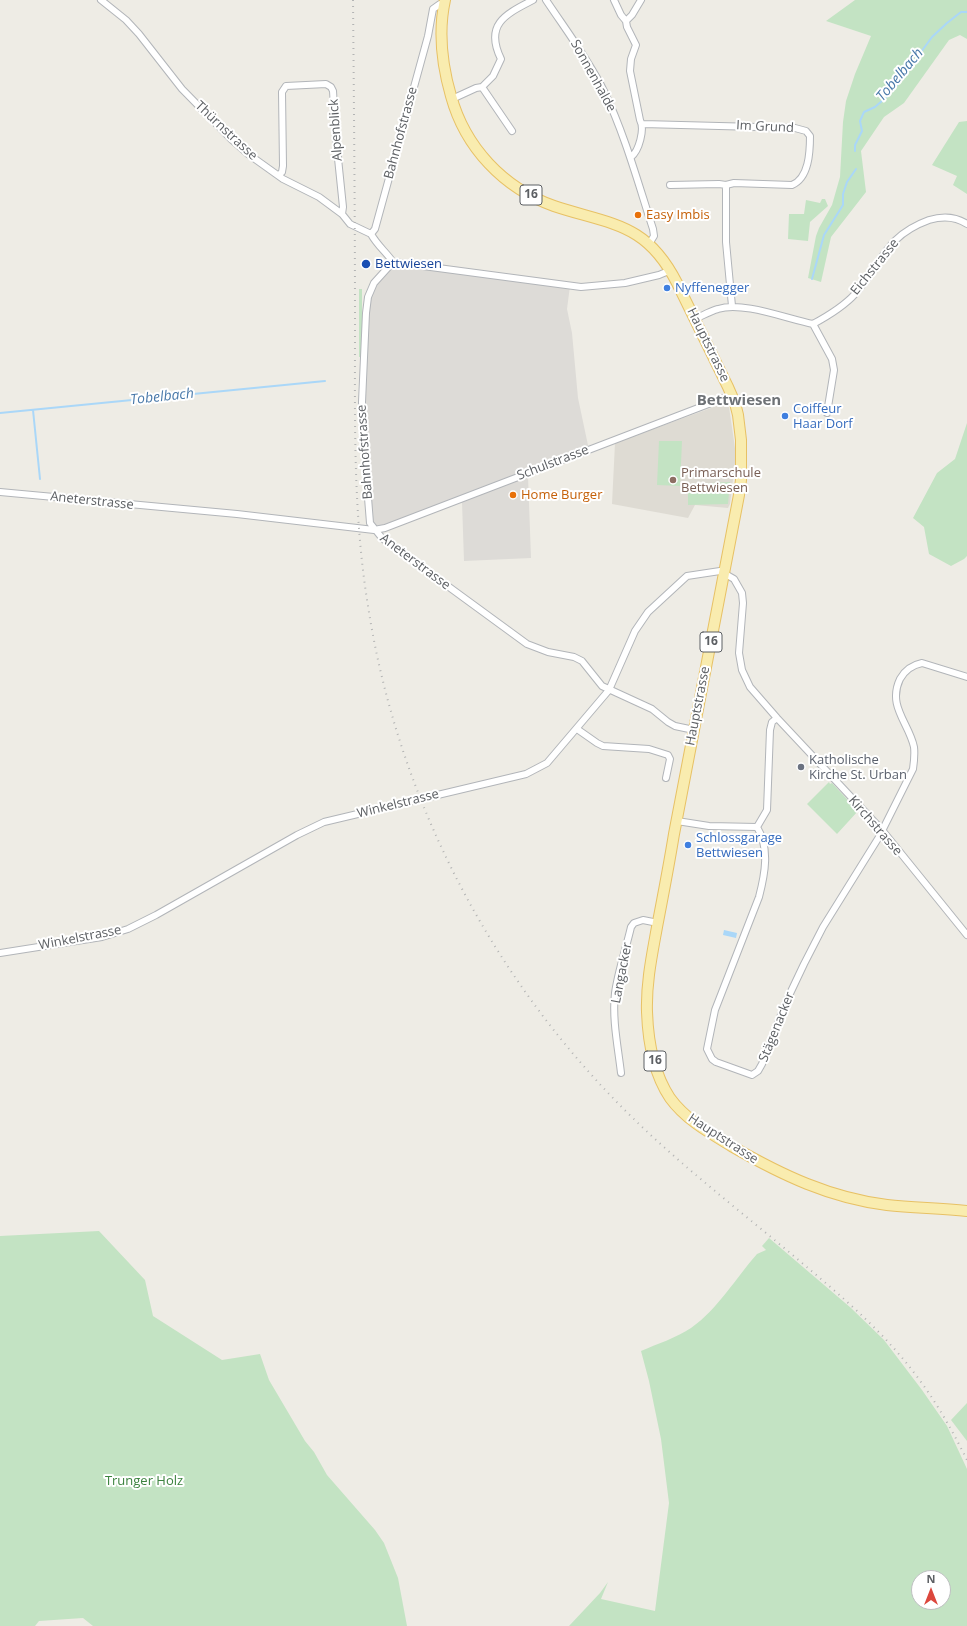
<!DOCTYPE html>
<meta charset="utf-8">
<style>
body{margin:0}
#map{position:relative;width:967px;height:1626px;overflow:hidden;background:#eeece5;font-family:"Open Sans",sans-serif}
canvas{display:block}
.north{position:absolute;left:911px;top:1570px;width:40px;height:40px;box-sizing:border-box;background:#fff;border:1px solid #bebfc1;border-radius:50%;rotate:0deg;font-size:11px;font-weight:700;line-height:16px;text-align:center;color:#5d6064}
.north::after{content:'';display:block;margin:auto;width:14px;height:18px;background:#dc473d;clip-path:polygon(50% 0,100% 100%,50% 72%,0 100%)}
</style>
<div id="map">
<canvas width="967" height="1626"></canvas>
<div class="north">N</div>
</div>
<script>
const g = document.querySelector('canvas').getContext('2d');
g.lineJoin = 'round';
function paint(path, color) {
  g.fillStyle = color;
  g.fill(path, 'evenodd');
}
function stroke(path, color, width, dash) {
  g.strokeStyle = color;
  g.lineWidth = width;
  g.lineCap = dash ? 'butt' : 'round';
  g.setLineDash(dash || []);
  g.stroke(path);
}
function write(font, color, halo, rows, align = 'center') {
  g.font = font + ' "Open Sans",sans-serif';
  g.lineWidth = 4;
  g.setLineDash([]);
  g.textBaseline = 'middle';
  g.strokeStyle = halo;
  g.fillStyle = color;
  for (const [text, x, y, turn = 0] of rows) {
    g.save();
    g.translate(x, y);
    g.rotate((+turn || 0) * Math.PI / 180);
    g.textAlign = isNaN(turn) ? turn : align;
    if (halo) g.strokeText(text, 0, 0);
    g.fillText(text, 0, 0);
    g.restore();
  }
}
const industrial = new Path2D(`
 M393,262L570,286L567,309L572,333L578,398L589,450L374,530L370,523L362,402L371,288Z
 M528,476L531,558L464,561L462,502Z`);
const education = new Path2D(`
 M722,404L729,407L736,455L730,504L728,508L695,505L688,518L612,504L615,443Z`);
const green = new Path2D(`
 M855,0H967V39L960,35L949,40L904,103L884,117L861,151L866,192L831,237L821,282L808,278L816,236L819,228L832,205L840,177L843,122L846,101L855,74L871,36L826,21Z
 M967,121V194L953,185L957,176L932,165L959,122Z
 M822,199H825L828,206L810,222L808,241L788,239L789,214H804L806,200L820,203Z
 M359,289H362V357H359Z
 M967,423V556L964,559L951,566L929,554L924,527L913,518L937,473L955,459Z
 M659,441H682L680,486L657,485Z
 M730,482L728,504L688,505V489L710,483Z
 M829,782L830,784L832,783L858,811L837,834L807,804Z
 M99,1231L145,1280L153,1316L222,1360L260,1354L269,1380L305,1441L314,1452L327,1475L375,1530L384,1543L398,1578L407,1626H93L83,1618L39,1621L35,1626H0V1236Z
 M769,1238L851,1308L884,1340L922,1390L947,1426L967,1469V1626H569L600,1593L608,1582L601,1599L655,1611L669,1503L661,1439L649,1381L641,1351C657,1344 676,1338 691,1328C718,1309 735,1279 757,1254L766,1250L762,1246ZM919,1578H943V1602H919Z
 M967,1403V1441L951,1420Z`);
const water = new Path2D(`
 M724,930L737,933L736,938L723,935Z`);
const stream = new Path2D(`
 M855,151V145L862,131L860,121L864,112L875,107L883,100L894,89L932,37L947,23L961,12H967
 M812,279L824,235L843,205V194L847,182L856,169
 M33,410L40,479
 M0,413L325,381`);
const street = new Path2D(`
 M101,0L126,20L139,34L182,89L231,139L248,154L283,179L319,197L342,214L350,224L371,234
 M546,0C566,30 588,59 604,91C625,135 638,183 653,229L654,236L649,244
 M614,0L621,15L626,21L627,27L636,45L631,59L630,71L640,120C645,129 639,151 631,157
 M444,4H440L433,9L428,36L375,229L371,234C377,245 386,252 393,262L581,287L625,283L659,275L671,270
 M626,21L632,15L641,0
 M482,87L512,131
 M452,99L476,88L482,87L493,76L501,59C484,24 506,14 533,0
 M643,124L795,128L806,131L810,136C810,152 809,178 792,185L734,183L726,185V242L732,306
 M279,175L282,172L283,166L282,92L286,86L326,84L331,87L333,91L336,139L343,207L342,214
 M670,185L719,184L726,185
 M393,262L374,283L368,297L366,313L362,402L365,460L370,523L382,538L527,644L548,652L574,657L582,661L602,686L652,709L668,722L675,726L694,730
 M695,319C702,316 710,311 718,309C743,301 787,319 813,324C826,317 845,305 855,294C882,263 885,236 929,220C942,216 955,216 967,224
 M813,324L832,359L834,370L827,413
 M0,492L237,514L374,530L385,528L732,395
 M577,729L597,743L603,746L649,749L668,755L670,759L666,778
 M677,821L709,826L757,827L767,810L770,730L772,722L777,718
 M757,827C770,848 765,874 759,897L715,1010L707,1049L712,1059L716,1062L752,1075L758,1071L762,1064L786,1002L804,964L823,927L879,837L913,769C914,762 915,755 914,747C909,723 887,706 900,679C905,670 912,665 922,663L967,677
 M0,953L102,937L128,929L156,915L297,835L324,822L526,774L547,763L609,690L635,631L648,612L687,576L720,571L734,579L742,593L743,603L739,653L742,670L750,687L777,718L882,830L967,935
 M621,1073C618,1047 612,1019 615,993C618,971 626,949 631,927L634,923L643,920L658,923`);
const primary = new Path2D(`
 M445,0C438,32 442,65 451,96C465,147 503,188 554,206C611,225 646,222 677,283L728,387L735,403L738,415L741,440V480L739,495C717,608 695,721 674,834C669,865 663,896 657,927C652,955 646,983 647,1012C648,1040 654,1074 670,1098C686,1120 710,1133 733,1147C782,1175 830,1198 887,1205C913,1208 940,1208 967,1211`);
const rail = new Path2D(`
 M353,0C354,109 355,219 355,328C355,421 353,514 368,606C396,789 483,962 611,1096C671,1159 741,1211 808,1268C846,1300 885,1334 915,1374C936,1401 952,1430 967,1460`);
const markers = [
 [638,215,4,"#e8710a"],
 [366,264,5,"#1a4fb4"],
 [667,288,4,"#3f7fe0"],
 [785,416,4,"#3f7fe0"],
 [673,480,4,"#8d6e63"],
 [513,495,4,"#e8710a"],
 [801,767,4,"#6b7280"],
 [688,845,4,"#3f7fe0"]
];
const shields = [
 [531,195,22],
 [711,642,22],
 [655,1061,22]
];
const shieldNames = [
 ["16",531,195],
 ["16",711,642],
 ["16",655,1061]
];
const streetNames = [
 ["Sonnenhalde",593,76,61],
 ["Im Grund",765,127,3],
 ["Alpenblick",336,130,-94],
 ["Thürnstrasse",226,131,43],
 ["Bahnhofstrasse",401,133,-75],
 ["Eichstrasse",875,267,-51],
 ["Hauptstrasse",708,345,64],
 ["Bahnhofstrasse",365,452,-94],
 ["Schulstrasse",553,463,-21],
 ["Aneterstrasse",92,501,6],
 ["Aneterstrasse",415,562,37],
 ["Hauptstrasse",698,706,-79],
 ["Winkelstrasse",398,804,-14],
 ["Kirchstrasse",875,826,49],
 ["Winkelstrasse",80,938,-11],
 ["Langacker",622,973,-79],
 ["Stägenacker",777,1027,-68],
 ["Hauptstrasse",723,1139,33]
];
const foodNames = [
 ["Easy Imbis",646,215],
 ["Home Burger",521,495]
];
const transitNames = [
 ["Bettwiesen",375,264]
];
const shopNames = [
 ["Nyffenegger",675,288],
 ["Coiffeur",793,409],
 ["Haar Dorf",793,424],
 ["Schlossgarage",696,838],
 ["Bettwiesen",696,853]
];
const educationNames = [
 ["Primarschule",681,473],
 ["Bettwiesen",681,488]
];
const worshipNames = [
 ["Katholische",809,760],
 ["Kirche St. Urban",809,775]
];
const parkNames = [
 ["Trunger Holz",144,1481]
];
const waterNames = [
 ["Tobelbach",900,75,-50],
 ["Tobelbach",162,397,-6]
];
const quarterNames = [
 ["Bettwiesen",739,401]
];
paint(industrial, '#dddbd7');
paint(education, '#dedbd3');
paint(green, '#c3e3c3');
paint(water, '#aad7f8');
stroke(stream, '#aad7f8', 2);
stroke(street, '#b2b5b9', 8);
stroke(primary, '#e7c165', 12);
stroke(street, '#fff', 6);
stroke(primary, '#f9ecaf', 10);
stroke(rail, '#b3b4b4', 2, [1, 5]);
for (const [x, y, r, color] of markers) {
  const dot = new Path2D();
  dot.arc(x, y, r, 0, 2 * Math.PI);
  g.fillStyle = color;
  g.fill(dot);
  stroke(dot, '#fff', 1.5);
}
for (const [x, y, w] of shields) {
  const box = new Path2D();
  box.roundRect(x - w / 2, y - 10, w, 20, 3);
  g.fillStyle = '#fff';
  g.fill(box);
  stroke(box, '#5d6064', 1);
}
write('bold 12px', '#5d6064', null, shieldNames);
write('13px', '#5d6064', '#fff', streetNames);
write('13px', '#c56008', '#fff', foodNames, 'left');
write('13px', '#164399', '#fff', transitNames, 'left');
write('13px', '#366cbe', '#fff', shopNames, 'left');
write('13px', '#785e54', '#fff', educationNames, 'left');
write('13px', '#5b616d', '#fff', worshipNames, 'left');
write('13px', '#3c833f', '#fff', parkNames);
write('italic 14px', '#4878a9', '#fff', waterNames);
write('bold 15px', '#6e7276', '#fff', quarterNames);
</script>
